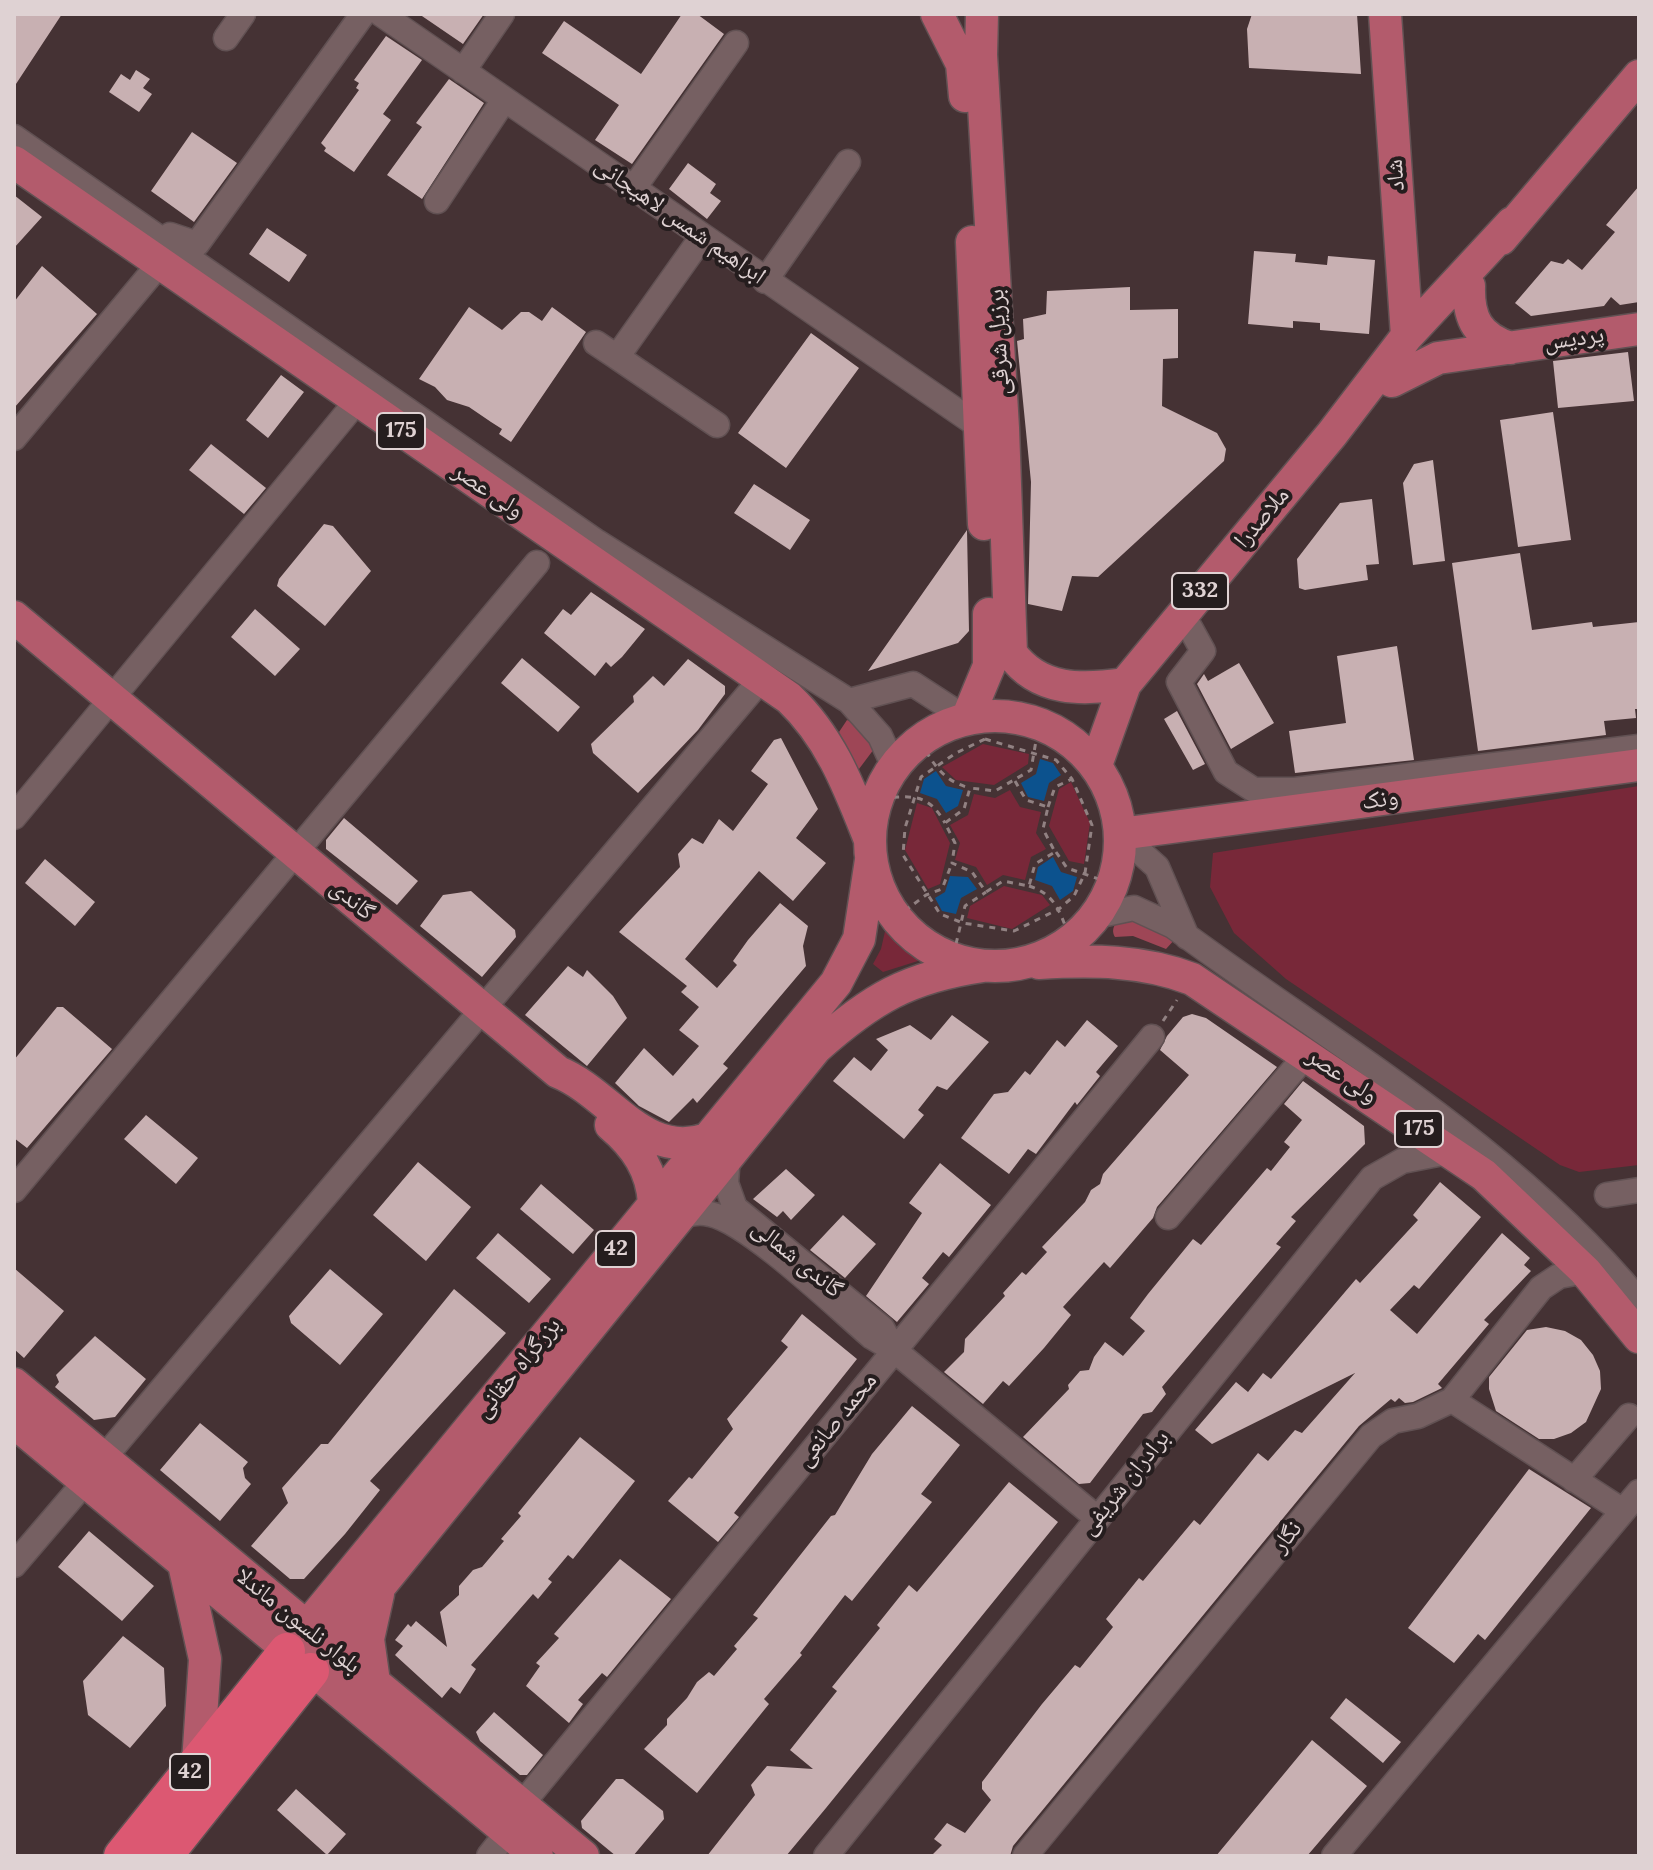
<!DOCTYPE html>
<meta charset="utf-8">
<style>
body{margin:0}
#map{position:relative;width:1653px;height:1870px;overflow:hidden;background:#453234;font-family:Lora,serif}
canvas{display:block}
.frame{position:absolute;inset:0;border:16px solid #dfd2d3;pointer-events:none}
</style>
<div id="map">
<canvas width="1653" height="1870"></canvas>
<div class="frame"></div>
</div>
<script>
const g = document.querySelector('canvas').getContext('2d');
g.lineJoin = 'round';
function paint(path, color) {
  g.fillStyle = color;
  g.fill(path, 'evenodd');
}
function stroke(path, color, width, dash) {
  g.strokeStyle = color;
  g.lineWidth = width;
  g.lineCap = dash ? 'butt' : 'round';
  g.setLineDash(dash || []);
  g.stroke(path);
}
function write(font, color, halo, rows, align = 'center') {
  g.font = font + ' Lora,"Noto Naskh Arabic",serif';
  g.lineWidth = 8;
  g.setLineDash([]);
  g.textBaseline = 'middle';
  g.strokeStyle = halo;
  g.fillStyle = color;
  for (const [text, x, y, turn = 0] of rows) {
    g.save();
    g.translate(x, y);
    g.rotate((+turn || 0) * Math.PI / 180);
    g.textAlign = isNaN(turn) ? turn : align;
    if (halo) g.strokeText(text, 0, 0);
    g.fillText(text, 0, 0);
    g.restore();
  }
}
const green = new Path2D(`
 M983,744L1029,754L1028,764L994,785L956,780L942,767Z
 M1071,782L1090,823L1084,864L1069,861L1049,826L1059,789Z
 M1639,786V1165L1579,1172L1560,1165L1286,979L1234,933L1210,887L1213,853Z
 M1010,790L1020,807L1041,812L1036,833L1046,849L1031,857L1025,880L1003,875L987,885L976,867L955,860L960,843L950,825L968,815L974,794L995,798Z
 M917,803L932,808L950,843L940,884L928,889L905,850Z
 M1004,886L1042,895L1050,905L1012,929L967,918L970,906Z
 M886,927L901,948L921,960L883,972L873,964L881,949Z`);
const forest = new Path2D(`
 M847,720L854,723L874,749L856,773L839,732Z
 M1127,914L1176,938L1166,949L1133,936L1115,937C1109,927 1119,919 1127,914Z`);
const water = new Path2D(`
 M1040,759L1053,763L1061,775L1049,783L1044,801L1028,797L1021,783L1036,774Z
 M936,771L946,786L963,790L958,806L946,813L937,799L920,793L924,779Z
 M1053,857L1061,872L1077,877L1073,891L1060,900L1052,886L1035,880L1038,867Z
 M950,876L968,877L977,889L961,898L956,914L942,911L935,898L945,892Z`);
const building = new Path2D(`
 M14,14H62L14,87Z
 M419,14H484L463,44Z
 M682,14H697L724,34L632,164L595,140L619,105L542,53L564,21L641,74Z
 M1252,14H1357L1361,74L1249,68L1247,29Z
 M386,36L422,60L383,114L391,120L354,172L324,151L326,148L321,143L359,90L356,88L359,83L354,80Z
 M136,70L150,79L143,88L152,94L139,112L109,92L121,74L130,80Z
 M449,79L484,103L422,199L387,175L422,127L416,123Z
 M192,132L237,163L194,222L151,191Z
 M688,163L716,184L710,193L721,201L707,219L669,189Z
 M1639,186V302L1620,305L1611,297L1604,306L1531,316L1515,303L1551,261L1563,264L1568,259L1582,270L1615,232L1606,225Z
 M14,195L42,217L14,248Z
 M267,228L307,255L289,282L249,254Z
 M1254,251L1296,254L1295,262L1327,265L1328,256L1375,260L1369,334L1320,330V323L1293,321V328L1248,324Z
 M42,266L97,314L14,408V302Z
 M1130,287V310L1178,309V358L1163,359L1162,406L1217,433L1226,449L1224,461L1098,577L1072,576L1062,611L1028,604L1031,482L1017,341L1024,339L1023,319L1046,314L1047,291Z
 M469,307L502,330L521,312H529L542,321L552,307L586,332L511,442L499,434L502,429L491,422L469,407L447,400L435,387L419,379Z
 M811,333L859,368L786,468L738,433Z
 M1628,352L1634,401L1558,408L1553,361Z
 M281,375L304,392L268,438L246,420Z
 M1553,412L1571,540L1518,547L1500,420Z
 M211,444L266,488L244,514L189,470Z
 M1433,460L1445,561L1413,565L1403,483L1414,464Z
 M754,484L810,520L790,550L734,513Z
 M1372,499L1379,564L1366,565L1368,580L1305,590L1299,588L1297,559L1340,503Z
 M324,524L333,526L371,571L325,626L277,586L279,579Z
 M967,530L969,631L958,643L868,671Z
 M1520,553L1532,630L1592,622L1593,627L1639,622V709H1635L1636,718L1604,721L1606,735L1478,751L1452,563Z
 M591,592L645,629L622,657L611,667L606,662L595,676L544,633L563,609L571,615Z
 M255,609L300,649L275,676L231,637Z
 M1397,646L1414,760L1295,773L1289,731L1346,723L1337,656Z
 M522,658L580,707L558,732L501,683Z
 M688,659L725,686V694L698,730L638,793L593,753L591,744L634,702L633,696L653,676L664,686Z
 M1239,663L1274,723L1231,749L1197,684L1204,674L1208,681Z
 M1177,711L1205,764L1193,770L1164,719Z
 M781,738L818,809L796,838L826,863L793,901L759,871L685,959L717,988L737,965L733,961L748,940L780,903L808,926L803,946L806,966L723,1064L728,1068L697,1103L693,1098L669,1122L639,1106L615,1083L644,1048L673,1076L699,1046L679,1030L699,1007L681,992L687,986L619,932L680,867L678,854L692,838L703,844L719,819L733,831L768,784L751,771L774,740Z
 M344,818L418,881L397,905L326,849V840Z
 M45,859L95,902L75,926L25,883Z
 M471,891L515,930L516,937L482,977L420,926L443,895Z
 M568,966L583,977L587,970L613,996L627,1018L587,1066L525,1015Z
 M57,1007H63L112,1049L27,1148L14,1138V1060Z
 M1192,1014L1206,1018L1277,1067L1157,1207L1153,1218L1110,1268L1104,1262L1063,1307L1071,1315L1044,1348L1009,1386L1003,1381L983,1404L944,1372L964,1352L965,1339L1005,1296L1003,1293L1022,1272L1026,1275L1047,1252L1042,1247L1085,1202L1091,1190L1100,1184L1103,1174L1189,1075L1160,1050L1167,1036L1183,1017Z
 M952,1015L989,1042L947,1090L937,1086L918,1110L924,1115L904,1139L833,1081L854,1057L871,1071L888,1050L876,1039L910,1025L931,1040Z
 M1087,1020L1118,1046L1096,1072L1100,1076L1077,1105L1075,1102L1036,1154L1028,1149L1009,1174L961,1138L994,1094L1008,1092L1025,1071L1030,1075L1057,1040L1065,1047Z
 M1303,1081L1364,1126L1365,1144L1291,1217L1296,1221L1276,1244L1281,1247L1162,1387L1166,1394L1152,1412L1143,1414L1090,1483L1079,1484L1023,1437L1069,1389L1068,1385L1080,1371L1089,1370L1094,1357L1105,1342L1123,1356L1145,1331L1130,1318L1148,1294L1193,1239L1201,1245L1267,1168L1271,1171L1290,1147L1284,1142L1302,1120L1284,1104Z
 M146,1115L198,1158L176,1184L124,1139Z
 M418,1162L471,1207L426,1261L373,1215Z
 M940,1163L991,1205L949,1257L943,1252L922,1278L929,1284L897,1322L866,1296L922,1213L909,1203Z
 M786,1169L815,1195L791,1220L783,1211L777,1217L753,1199Z
 M1440,1182L1481,1217L1419,1289L1414,1285L1390,1310L1417,1334L1502,1233L1530,1258L1524,1265L1531,1271L1484,1320L1489,1324L1438,1384L1442,1388L1413,1402L1405,1403L1399,1398L1395,1402L1391,1399L1359,1426L1013,1846L1010,1856H931L942,1845L934,1839L947,1823L965,1833L991,1800L982,1789V1782L1042,1704L1075,1665L1080,1668L1113,1627L1106,1619L1139,1578L1143,1581L1194,1520L1200,1525L1258,1453L1268,1461L1295,1430L1302,1433L1355,1373L1212,1444L1195,1430L1236,1382L1248,1392L1263,1373L1271,1379L1356,1279L1360,1283L1418,1220L1413,1215Z
 M541,1184L594,1230L573,1254L520,1209Z
 M843,1215L876,1244L845,1278L810,1250Z
 M498,1233L551,1279L529,1303L476,1258Z
 M14,1268L64,1311L24,1358L14,1349Z
 M330,1269L383,1314L340,1365L291,1323L289,1316Z
 M454,1289L506,1333L370,1481L380,1490L345,1534L304,1579H290L251,1546L288,1503L282,1488L321,1444H328Z
 M802,1314L857,1359L734,1513L739,1517L718,1542L668,1501L689,1477L692,1479L733,1429L727,1419L788,1347L781,1341Z
 M1546,1327L1565,1331L1581,1340L1593,1355L1600,1371L1601,1389L1586,1422L1571,1433L1554,1439H1539L1496,1411L1489,1389V1377L1527,1330Z
 M95,1336L146,1379L115,1417L94,1420L55,1387L59,1382L56,1375Z
 M912,1406L960,1445L921,1494L932,1502L852,1601L845,1595L800,1653L802,1655L764,1699L769,1704L697,1793L644,1749L667,1725V1719L687,1698L697,1682L709,1672L714,1676L737,1649L734,1646L758,1618L753,1615L831,1516L835,1515L872,1454Z
 M200,1423L248,1462L243,1468L245,1478L251,1484L220,1521L160,1470Z
 M580,1437L635,1481L573,1559L568,1555L548,1579L552,1582L538,1599L533,1594L471,1665L476,1669L460,1694L451,1687L442,1698L395,1655L403,1646L395,1640L408,1624L411,1627L416,1621L447,1647L440,1612L459,1595V1586L473,1570L482,1567L504,1541L501,1539L521,1516L518,1513Z
 M1529,1469L1591,1508L1485,1640L1478,1634L1454,1663L1408,1628Z
 M1009,1482L1058,1522L826,1808L786,1856H707L755,1795L751,1785L767,1766L813,1769L790,1750L837,1691L832,1687L880,1628L877,1625L909,1585L917,1592Z
 M89,1531L154,1586L122,1621L58,1567Z
 M620,1559L671,1599L607,1677L602,1673L578,1700L583,1704L569,1723L526,1686L540,1666L536,1663L559,1638L554,1634Z
 M123,1636L164,1668L166,1706L130,1748L88,1715L83,1681Z
 M1346,1698L1401,1742L1383,1763L1330,1718Z
 M494,1712L543,1755L527,1775H520L480,1741L476,1732Z
 M1312,1740L1367,1786L1307,1856H1216Z
 M616,1779H623L663,1811L664,1819L633,1856H616L582,1828L581,1821Z
 M296,1789L346,1834L327,1855L277,1810Z`);
const path = new Path2D(`
 M985,739L1056,760L1072,779L1092,825L1085,873L1074,896L1059,909L1014,931L963,923L940,914L903,855L905,828L921,777L956,753Z
 M920,741C934,765 943,781 970,788
 M1015,781L1026,800L1048,807L1043,829L1055,852L1035,864L1029,886L1003,881L986,892L972,872L952,863L955,843L945,823L964,809L970,788L995,791L1031,770L1039,723
 M881,798C913,796 928,793 945,823
 M1048,807L1055,787L1072,779
 M1056,852L1067,868L1113,884
 M1029,886C1055,894 1060,912 1069,936
 M895,918L926,895L942,889L952,863
 M956,944L965,906L986,892
 M1163,1021L1177,1000`);
const minor = new Path2D(`
 M381,14L980,427
 M226,38L243,14
 M463,71L502,14
 M14,137L597,542L849,701L880,736L894,767
 M633,189L736,43
 M437,201L504,100
 M170,235L197,244L363,14
 M702,237L617,357L717,425
 M765,281L848,162
 M596,343L617,357
 M14,438L161,262
 M1182,613L1203,651L1179,682L1226,772L1254,790H1295L1639,747
 M849,701L913,684L967,719
 M14,817L357,401
 M1120,834L1157,867L1187,937
 M1096,916L1134,908L1173,926C1332,1044 1512,1146 1639,1301
 M14,1190L537,563
 M1607,1195L1639,1190
 M1168,1217L1308,1053
 M675,1220C687,1214 697,1211 710,1214C749,1222 838,1308 872,1337L894,1350L882,1328L735,1208L726,1183L728,1155
 M894,1350L1097,1518
 M1452,1400L1623,1511
 M103,1459L752,690
 M1574,1480L1629,1416
 M14,1565L85,1482
 M522,1804L1152,1037
 M489,1856L508,1832
 M826,1856L1372,1178L1402,1161L1453,1151
 M1025,1856L1371,1436L1393,1421L1418,1416L1452,1400L1541,1288L1559,1276L1585,1271
 M1334,1856L1639,1492`);
const major = new Path2D(`
 M937,14L962,64L965,96
 M982,14L981,55L1003,428L1011,653C1039,692 1082,690 1125,684
 M1385,14L1407,336
 M14,162L789,698C831,738 849,787 870,840
 M1501,239L1639,76
 M972,242L984,524
 M1469,286C1468,319 1478,337 1510,348
 M1392,381L1438,358L1639,329
 M14,617L558,1072C610,1093 644,1161 707,1139
 M870 841a125 125 0 1 1 250 0a125 125 0 1 1-250 0Z
 M967,719L989,666V614
 M1096,765L1125,684L1332,434L1407,336L1512,223
 M1120,834L1639,765
 M1039,963C1091,960 1143,960 1192,979L1484,1175L1585,1271L1639,1337
 M611,1125C636,1146 652,1170 654,1203
 M14,1384L583,1856
 M14,1422L537,1856
 M184,1564L205,1659L198,1762
 M287,1651L836,983L859,939L871,860
 M311,1671L816,1048C871,999 908,977 983,966
 M374,1682L368,1639L378,1594`);
const highway = new Path2D(`
 M122,1856L287,1651
 M164,1856L311,1671`);
const shields = [
 [401,431,48],
 [1200,591,56],
 [1419,1129,48],
 [616,1249,40],
 [190,1772,40]
];
const shieldNames = [
 ["175",401,431],
 ["332",1200,591],
 ["175",1419,1129],
 ["42",616,1249],
 ["42",190,1772]
];
const streetNames = [
 ["شاد",1396,175,-94],
 ["ابراهیم شمس لاهیجانی",680,221,35],
 ["پردیس",1574,339,-8],
 ["برزیل شرقی",999,342,-93],
 ["ولی عصر",488,491,34],
 ["ملاصدرا",1262,518,-50],
 ["ونک",1380,800,-8],
 ["گاندی",352,900,40],
 ["ولی عصر",1342,1076,34],
 ["گاندی شمالی",797,1259,39],
 ["بزرگراه حقانی",518,1368,-51],
 ["محمد صانعی",837,1420,-51],
 ["برادران شریفی",1125,1483,-51],
 ["نگار",1287,1537,-51],
 ["بلوار نلسون ماندلا",298,1621,39]
];
paint(green, '#782839');
paint(forest, '#9e4656');
paint(water, '#0c528e');
paint(building, '#c8b0b2');
stroke(minor, '#615153', 27);
stroke(major, '#615153', 35);
stroke(highway, '#615153', 39);
stroke(path, '#918182', 3, [6, 6]);
stroke(minor, '#766062', 24);
stroke(major, '#b35b6c', 32);
stroke(highway, '#dc5872', 36);
for (const [x, y, w] of shields) {
  const box = new Path2D();
  box.roundRect(x - w / 2, y - 18, w, 36, 6);
  g.fillStyle = '#251d1e';
  g.fill(box);
  stroke(box, '#dfd2d3', 2);
}
write('bold 22px', '#dfd2d3', null, shieldNames);
write('24px', '#dfd2d3', '#251d1e', streetNames);
</script>
